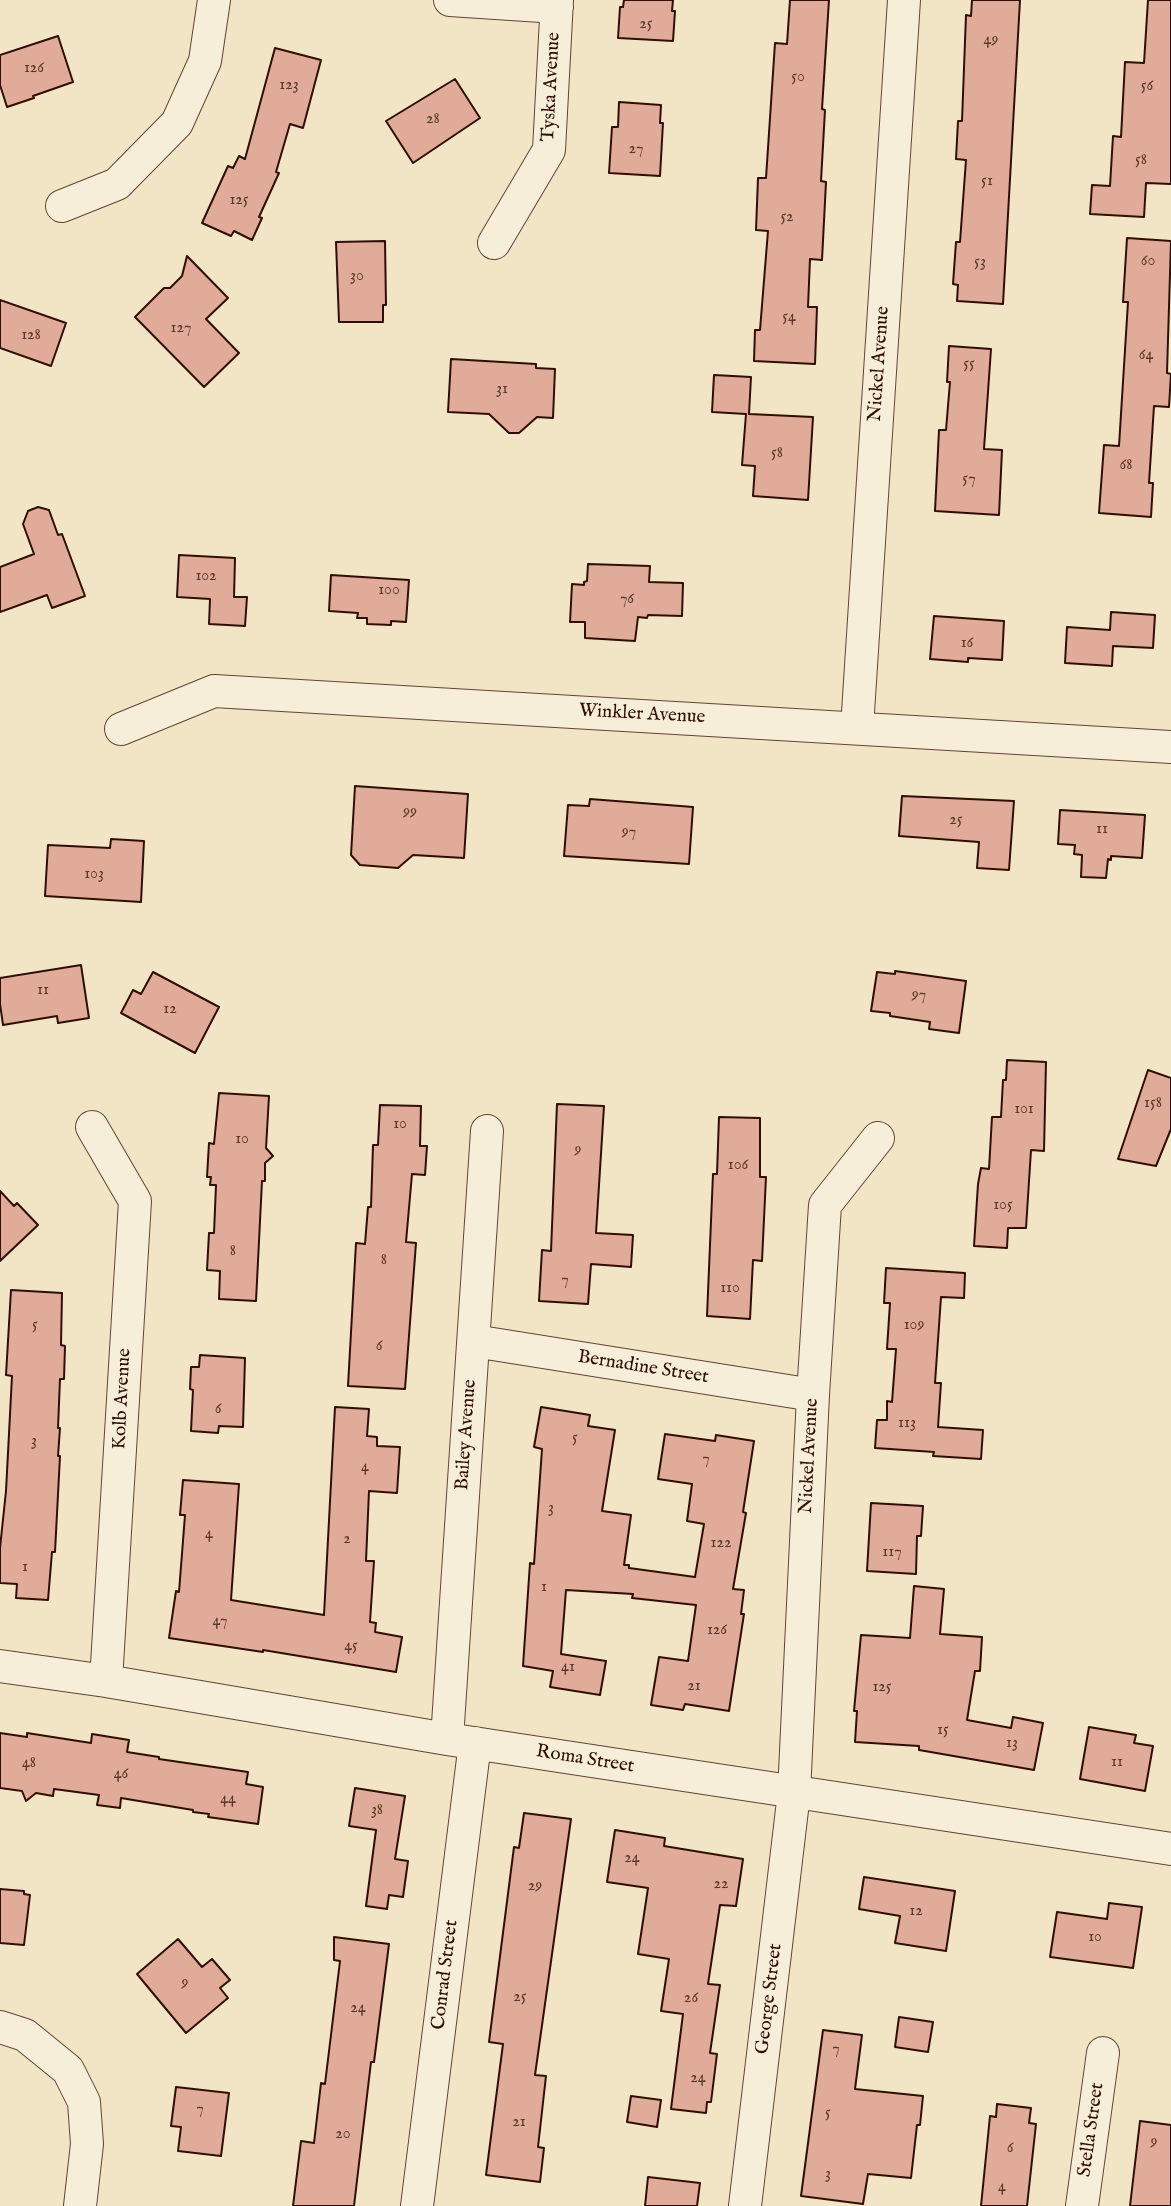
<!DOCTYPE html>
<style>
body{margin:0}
canvas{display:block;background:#f2e5c6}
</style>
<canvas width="1171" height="2206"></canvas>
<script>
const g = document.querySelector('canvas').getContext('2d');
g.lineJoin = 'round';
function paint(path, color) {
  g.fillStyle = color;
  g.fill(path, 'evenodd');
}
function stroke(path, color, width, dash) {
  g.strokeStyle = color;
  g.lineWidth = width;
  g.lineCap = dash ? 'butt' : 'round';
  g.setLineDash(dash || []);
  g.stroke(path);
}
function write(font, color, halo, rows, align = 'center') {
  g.font = font + ' "IM FELL English",serif';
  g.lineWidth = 6;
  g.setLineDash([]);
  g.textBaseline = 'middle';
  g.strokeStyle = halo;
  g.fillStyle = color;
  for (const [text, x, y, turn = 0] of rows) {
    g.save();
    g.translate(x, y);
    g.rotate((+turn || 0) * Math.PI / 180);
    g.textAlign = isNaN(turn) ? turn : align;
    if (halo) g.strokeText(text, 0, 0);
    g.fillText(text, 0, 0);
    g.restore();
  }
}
const building = new Path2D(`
 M624,0H673L672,11H675L673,41L618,38L620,7H623Z
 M790,0H829L822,109L825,110L821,181L826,182L822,260L810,259L808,307H817L815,364L754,361L755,330H760L768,231L756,230L758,178H766L775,43L787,44Z
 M972,0H1020L1003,304L957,301L958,285L953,284L956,242H960L966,160L956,159L958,121H962L966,15L971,16Z
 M1148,0H1171V184L1146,183L1144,217L1090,214L1092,185L1110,186L1113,136L1121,137L1125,62L1144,63Z
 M58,36L73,82L33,96L34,98L7,107L0,85V55Z
 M275,48L321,60L303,128L290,124L276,172L279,173L259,217L262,218L252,240L234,231L231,236L202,223L228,166L233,168L239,156L245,159Z
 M455,79L480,118L413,163L386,121Z
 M619,102L661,105L660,123H663L660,176L609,173L612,127H618Z
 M1127,238L1171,241L1167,373L1171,374L1169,407L1154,406L1149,483H1153L1151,517L1099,513L1104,445L1119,446L1128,302H1123Z
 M385,241L386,305H383V322H339L336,242Z
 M187,256L228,298L206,319L239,353L204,387L135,317L164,288H170L182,276Z
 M0,300L66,323L51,366L0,348Z
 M949,346L991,349L984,449L1002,450L999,515L935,511L939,430H946L950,382H947Z
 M451,359L536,364V368L555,369L553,418L537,417L519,433H509L489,414L448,412Z
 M714,375L751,377L749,414L813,417L808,500L753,496L755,466L742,465L746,414L712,412Z
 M38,507L49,510L58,535L62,534L85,596L52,608L47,595L0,612V567L34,554L23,524L28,511Z
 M179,555L235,558L234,597H247L245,626L209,624L210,599L177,597Z
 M588,564L650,566L649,582L683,583L682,616L648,615L647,618L638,617L635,641L585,638V622H570L572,584L584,585V582L587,581Z
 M331,575L409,580L406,622L391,621V625L367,624V618H357L358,613L329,611Z
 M1111,612L1155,615L1153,648L1113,646L1112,666L1065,663L1067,627L1110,630Z
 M934,616L1004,621L1002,660L968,658V662L930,659Z
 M355,786L468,794L464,858L413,855L398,868L360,865L351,855Z
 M902,796L1014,801L1009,870L977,868L979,842L899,836Z
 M590,799L693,807L689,864L564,856L568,805L589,806Z
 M1060,810L1145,815L1142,858L1111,856V860L1108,859L1106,878L1081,877L1082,855L1074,854L1075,845L1058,844Z
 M111,839L144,841L141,902L45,896L48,845L110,848Z
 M81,965L89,1018L58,1023L57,1016L3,1025L0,1004V978Z
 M895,971L966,981L959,1033L929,1029L930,1022L890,1016V1013L871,1011L877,972L895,974Z
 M153,972L219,1007L195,1053L121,1013L133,990L141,994Z
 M1007,1060L1046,1062L1044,1151L1031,1150L1026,1228H1008L1007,1248L974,1246L978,1184L981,1168L989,1169L992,1117H1001L1003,1080H1006Z
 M1148,1070L1171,1078V1129L1156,1166L1118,1159Z
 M219,1093L269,1096L266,1148L273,1156L265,1163V1181H262L256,1301L219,1299L220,1271L207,1270L209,1233H214L216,1185H210L211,1177H207L209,1143L214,1144Z
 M557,1104L604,1106L596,1233L633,1235L631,1267L591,1264L588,1304L539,1301L542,1250L551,1251Z
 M380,1105L421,1106L420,1146H427L425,1175L412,1174L406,1242L416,1243L405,1389L348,1386L356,1243L365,1244L368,1207H371L373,1145H378Z
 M719,1117L760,1118V1177H766L762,1261L753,1260L750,1319L707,1316L713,1174H717Z
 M0,1191L14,1206L17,1203L38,1225L0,1261Z
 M886,1268L965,1273L964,1298L941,1297L935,1383H941L938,1427L983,1430L981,1459L933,1456L934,1452L875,1448L877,1420H887V1401L892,1402L896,1349H887L890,1303H884Z
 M11,1290L62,1293L61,1345L65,1346L64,1379H60L58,1428H60L58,1456H60L55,1552H52L48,1600L16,1598L17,1584L0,1583V1548L6,1491L12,1376L6,1375Z
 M200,1355L245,1358L243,1427L219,1426L218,1433L191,1431L193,1390L190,1389L191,1367H199Z
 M335,1407L369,1409L367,1436L377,1437V1446L400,1447L397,1493L369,1491L366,1561H374L370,1622L376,1623L375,1632L402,1637L396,1672L263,1650V1652L169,1638L176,1591L179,1592L185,1515H180L183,1480L239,1484L231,1600L324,1615Z
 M541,1407L590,1415L588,1426L615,1430L602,1511L631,1515L624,1565H629V1568L695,1577L704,1524L687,1521L692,1484L658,1479L665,1434L715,1441L716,1435L754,1441L743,1512L746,1513L733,1589L744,1590L741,1614H744L729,1711L685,1704L683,1710L651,1705L659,1657L688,1661L696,1605L632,1598L633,1594L566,1590L561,1654L606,1661L600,1695L550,1687L553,1671L523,1666L530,1563L534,1564L542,1449L534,1447Z
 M871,1503L923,1506L921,1536H917L916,1574L867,1571Z
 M914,1586L944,1589L940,1634L982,1637L980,1671H975L967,1720L1011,1728L1013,1717L1043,1723L1034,1770L919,1750V1746L855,1742L857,1711H854L861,1635L910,1638Z
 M1089,1727L1136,1735L1134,1743L1153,1746L1145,1791L1080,1779Z
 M0,1733L27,1737V1733L91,1743L92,1734L129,1740L127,1752L159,1757V1759L248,1772L246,1784L263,1787L258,1824L208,1817L209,1814L193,1812V1810L121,1798L120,1808L97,1805L99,1795L54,1789L53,1796L36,1793L26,1801L22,1791L0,1788Z
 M355,1788L405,1796L395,1859L408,1861L403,1897L389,1895L387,1909L366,1906L376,1830L349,1826Z
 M524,1813L571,1819L535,2075L546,2076L538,2147L544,2148L540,2182L486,2175L503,2044L489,2042L514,1847L519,1848Z
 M615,1830L665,1838L664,1846L743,1859L736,1906L720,1905L708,1984L720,1985L710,2053L717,2054L711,2102H707L706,2113L671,2109L683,2014L661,2011L669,1959L638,1954L648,1888L607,1882Z
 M864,1877L955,1891L946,1951L895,1943L900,1916L859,1909Z
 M0,1889L24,1891V1894L30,1895L24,1945L0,1943Z
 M1109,1903L1142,1907L1133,1968L1050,1957L1057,1912L1107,1919Z
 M334,1937L389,1944L374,2062H371L354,2206H293L301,2141L314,2143L321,2083L325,2084L340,1961L334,1960Z
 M178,1939L202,1967L212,1959L230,1980L220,1988L228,1998L186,2033L137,1974Z
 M899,2017L933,2022L928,2052L895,2047Z
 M823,2030L862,2035L855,2089L923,2096L920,2125H917L911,2178L868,2174L863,2204L801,2196Z
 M176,2087L229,2093L221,2156L178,2151L181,2127L171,2126Z
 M631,2096L661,2100L657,2127L627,2122Z
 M997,2104L1031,2108L1029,2123L1036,2124L1027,2206H981L990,2116L996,2117Z
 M1140,2121L1171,2125V2206H1130Z
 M648,2177L700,2183L697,2206H645Z`);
const minor = new Path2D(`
 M450,0L557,7
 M62,206L117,184L177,123L205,61L214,0
 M494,243L549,150L557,0
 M857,728L904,0
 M121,729L214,691L1171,747
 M92,1127L135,1201L106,1681
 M474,1341L813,1395
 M0,1666L106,1681L447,1739L1171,1849
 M447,1739L487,1131
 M0,2027L25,2035L68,2070L84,2102L87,2144L80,2206
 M417,2206L475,1743
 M745,2206L794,1793L813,1395L825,1205L878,1138
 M1082,2206L1103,2053`);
const numberNames = [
 ["25",646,25],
 ["49",991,41],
 ["126",34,69],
 ["50",798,78],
 ["123",289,86],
 ["56",1147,87],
 ["28",433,120],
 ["27",636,150],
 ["58",1141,161],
 ["51",987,182],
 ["125",239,201],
 ["52",787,218],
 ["60",1148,262],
 ["53",980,263],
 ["30",357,277],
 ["54",789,318],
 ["127",181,329],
 ["128",31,336],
 ["64",1146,356],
 ["55",969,365],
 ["31",502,390],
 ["58",777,454],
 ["68",1126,466],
 ["57",969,480],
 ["102",206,577],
 ["100",389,591],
 ["76",627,600],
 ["16",967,644],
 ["99",410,813],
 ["25",956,821],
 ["11",1102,830],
 ["97",629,833],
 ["103",94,875],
 ["11",43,991],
 ["97",919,996],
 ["12",170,1010],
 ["158",1153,1104],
 ["101",1024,1110],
 ["10",400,1125],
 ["10",242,1140],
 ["9",578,1151],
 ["106",738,1166],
 ["105",1003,1206],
 ["8",233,1252],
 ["8",384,1261],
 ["7",565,1281],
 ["110",730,1289],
 ["5",35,1326],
 ["109",914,1326],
 ["6",379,1347],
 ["6",218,1410],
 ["113",907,1424],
 ["5",575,1439],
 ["3",34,1442],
 ["7",706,1460],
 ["4",365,1468],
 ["3",551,1509],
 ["4",209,1535],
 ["2",347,1540],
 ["122",721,1544],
 ["117",892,1553],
 ["1",25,1568],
 ["1",544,1588],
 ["47",220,1622],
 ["126",717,1631],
 ["45",351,1647],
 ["41",568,1668],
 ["21",694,1687],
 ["125",882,1688],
 ["15",943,1731],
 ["13",1012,1744],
 ["11",1117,1763],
 ["48",29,1764],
 ["46",121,1775],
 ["44",228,1800],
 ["38",377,1811],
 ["24",632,1859],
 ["22",721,1885],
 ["29",535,1887],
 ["12",916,1912],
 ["10",1095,1938],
 ["9",185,1984],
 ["25",520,1998],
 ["26",691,1999],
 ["24",358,2009],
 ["7",836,2050],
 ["24",698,2079],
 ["7",200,2110],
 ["5",828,2114],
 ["21",519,2123],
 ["20",343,2135],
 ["9",1154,2143],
 ["6",1010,2149],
 ["3",828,2175],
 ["4",1002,2188]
];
const streetNames = [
 ["Tyska Avenue",552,87,-87],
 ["Nickel Avenue",880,364,-86],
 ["Winkler Avenue",642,715,3],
 ["Bernadine Street",643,1368,9],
 ["Kolb Avenue",123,1399,-87],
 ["Bailey Avenue",467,1435,-86],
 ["Nickel Avenue",810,1456,-87],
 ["Roma Street",585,1760,9],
 ["Conrad Street",446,1975,-83],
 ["George Street",770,1999,-83],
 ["Stella Street",1092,2130,-82]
];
paint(building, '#e0ac99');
stroke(building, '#300e03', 2);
stroke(minor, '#604434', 34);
stroke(minor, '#f7eeda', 32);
write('16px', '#5c3628', null, numberNames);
write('19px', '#300e03', '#f7eeda', streetNames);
</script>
